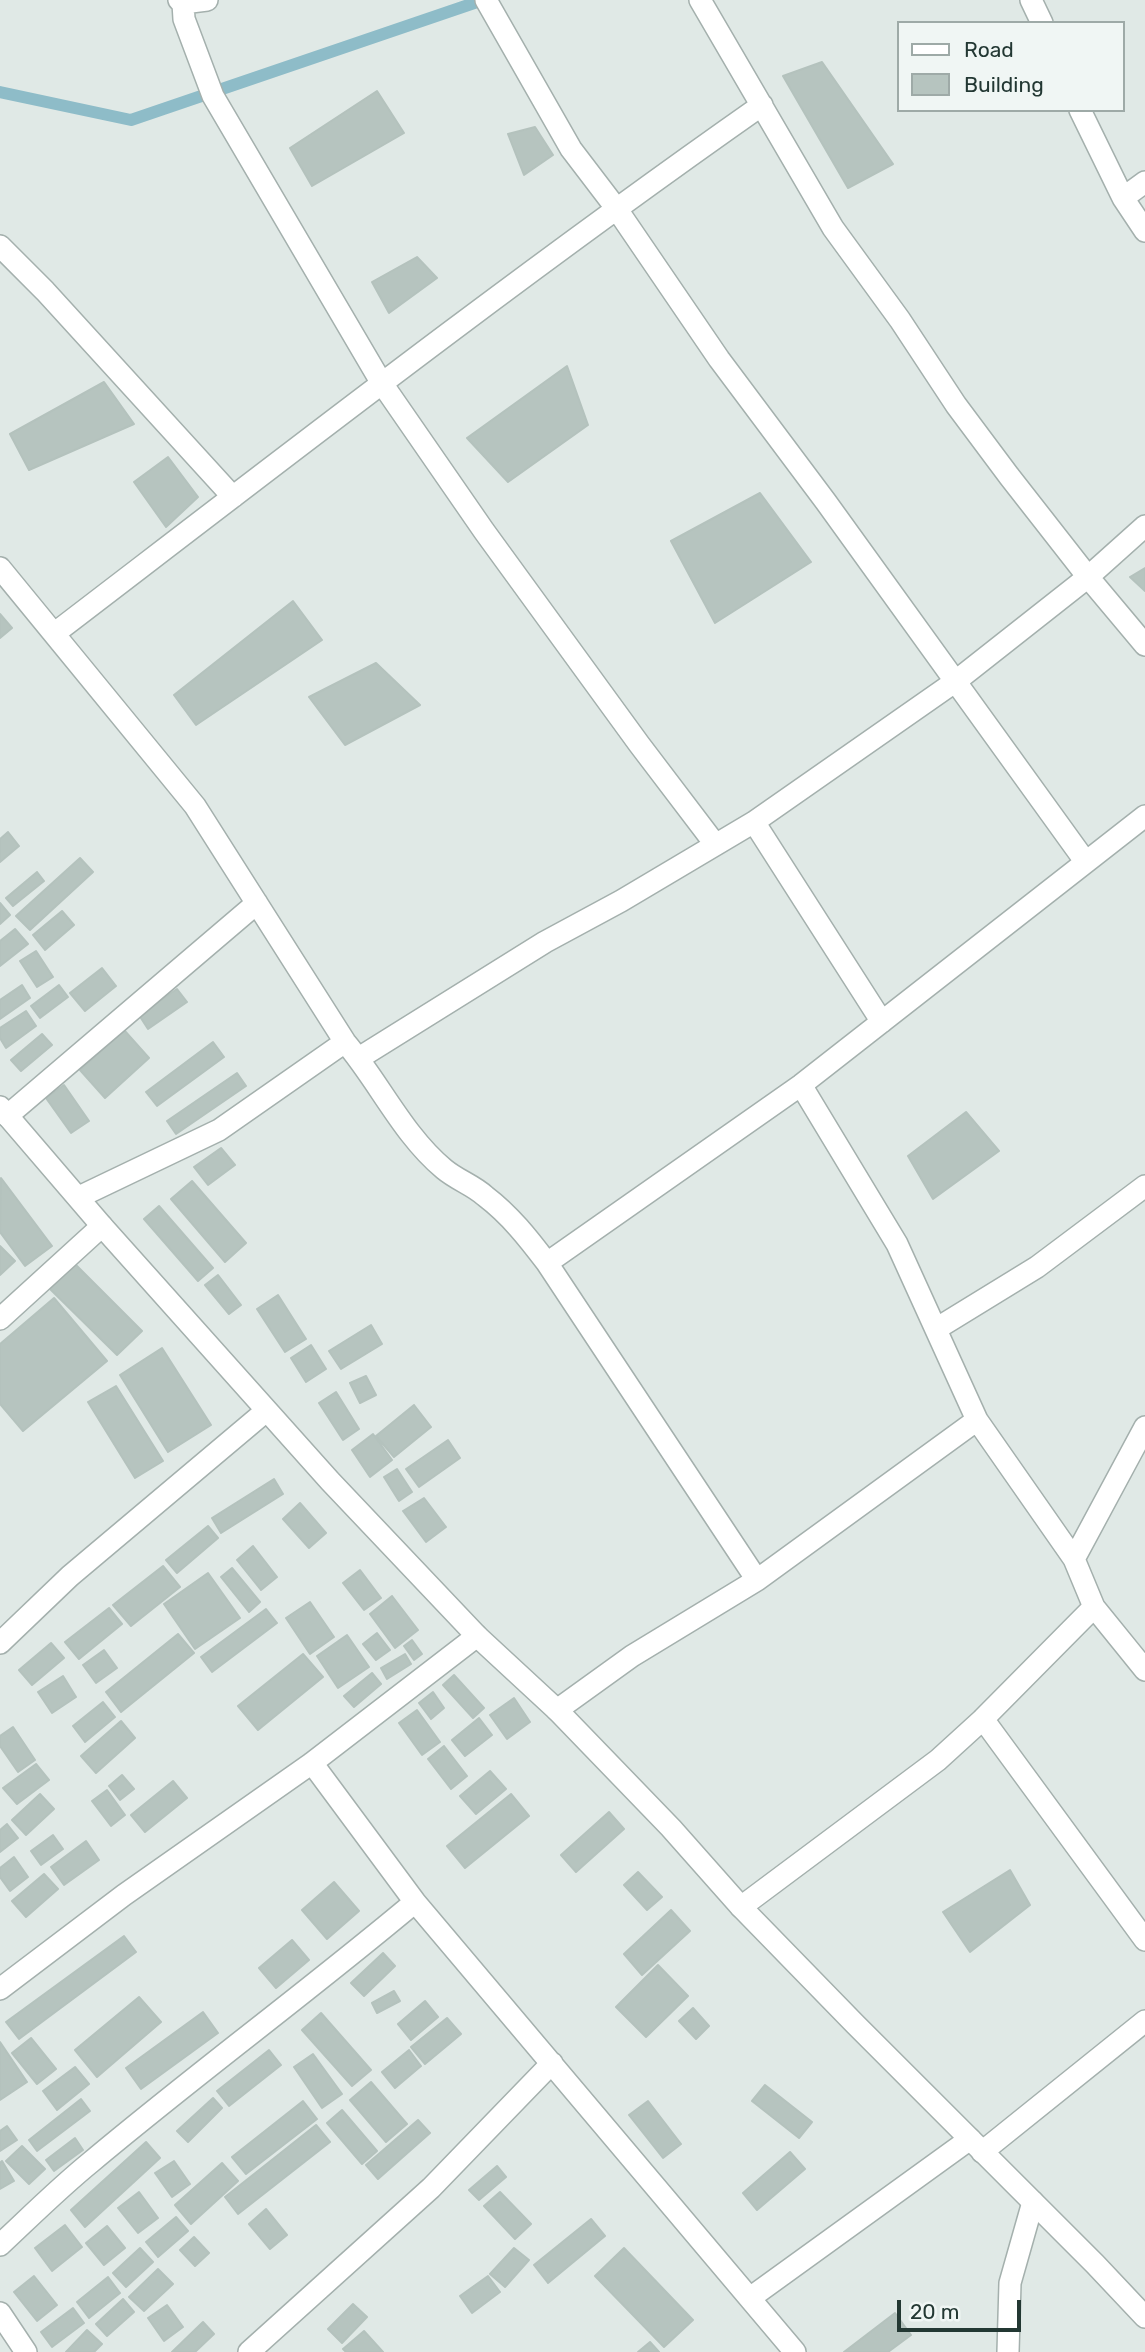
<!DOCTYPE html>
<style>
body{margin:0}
#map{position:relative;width:1145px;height:2352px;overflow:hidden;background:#e0e9e6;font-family:Rubik,sans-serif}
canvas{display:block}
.legend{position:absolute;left:897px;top:21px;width:228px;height:91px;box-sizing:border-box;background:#f0f6f4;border:2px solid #9eaaa7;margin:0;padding:9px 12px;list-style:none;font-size:21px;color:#233833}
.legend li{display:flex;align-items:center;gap:14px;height:35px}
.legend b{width:35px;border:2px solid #9eaaa7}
.scale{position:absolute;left:897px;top:2300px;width:124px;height:32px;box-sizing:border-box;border:4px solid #233833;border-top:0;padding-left:9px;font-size:21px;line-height:24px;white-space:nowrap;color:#233833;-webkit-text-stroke:5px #f0f6f4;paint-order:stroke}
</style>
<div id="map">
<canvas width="1145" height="2352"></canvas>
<ul class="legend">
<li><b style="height:9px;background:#fff"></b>Road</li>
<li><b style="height:19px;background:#b6c4bf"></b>Building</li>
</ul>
<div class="scale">20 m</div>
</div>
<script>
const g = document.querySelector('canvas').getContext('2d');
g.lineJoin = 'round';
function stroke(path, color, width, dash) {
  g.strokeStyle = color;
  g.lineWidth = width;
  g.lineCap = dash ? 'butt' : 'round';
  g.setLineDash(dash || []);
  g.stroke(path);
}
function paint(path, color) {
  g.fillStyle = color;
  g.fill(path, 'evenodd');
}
const stream = new Path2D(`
 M0,92L131,120L483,0`);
const building = new Path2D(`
 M822,62L893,164L848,188L783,76Z
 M377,91L404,133L312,186L290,148Z
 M535,127L553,155L524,175L508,134Z
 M417,257L437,278L389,313L372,282Z
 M567,366L588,425L508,482L467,438Z
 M104,382L134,424L29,470L10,434Z
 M168,457L198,497L166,527L134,482Z
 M760,493L811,562L715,623L671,541Z
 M1145,568V591L1130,577Z
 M293,601L322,640L196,725L174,695Z
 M0,614L12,628L0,638Z
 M376,663L420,705L345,745L309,697Z
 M8,832L19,846L0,862V839Z
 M80,858L93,872L30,930L16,916Z
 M37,872L44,881L13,906L6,898Z
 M0,903L10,915L0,924Z
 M62,911L74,925L45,950L33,935Z
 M15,929L28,944L0,966V941Z
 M36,951L53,977L37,987L20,961Z
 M102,968L116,986L85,1011L70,993Z
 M22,985L30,998L0,1019V1000Z
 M59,985L68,997L40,1018L31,1006Z
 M177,989L187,1002L148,1029L139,1015Z
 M26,1011L36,1026L6,1048L0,1038V1028Z
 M124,1030L149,1058L105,1098L80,1070Z
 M42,1034L52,1045L21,1071L11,1060Z
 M213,1042L224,1057L157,1106L146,1092Z
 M237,1073L246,1086L176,1134L167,1121Z
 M64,1085L89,1121L71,1133L46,1098Z
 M966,1112L999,1151L933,1199L908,1156Z
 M221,1148L235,1165L208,1185L194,1167Z
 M1,1178L52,1246L25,1266L0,1232Z
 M192,1181L246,1243L225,1262L171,1199Z
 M159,1206L213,1268L198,1281L144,1219Z
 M0,1246L15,1261L0,1275Z
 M75,1264L142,1331L117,1355L50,1289Z
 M218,1275L241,1305L229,1314L205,1285Z
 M278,1295L306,1339L285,1352L257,1309Z
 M54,1298L107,1361L23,1431L0,1404V1344Z
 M371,1325L382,1344L341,1369L329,1351Z
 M311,1345L326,1369L306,1382L291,1358Z
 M162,1348L211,1425L168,1452L120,1375Z
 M366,1376L376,1395L360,1403L350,1383Z
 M116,1386L163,1461L135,1478L88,1402Z
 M336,1392L359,1429L343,1440L319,1403Z
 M414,1405L431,1427L394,1457L376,1436Z
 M373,1434L392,1460L370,1477L352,1450Z
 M448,1440L460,1458L419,1487L406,1469Z
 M397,1469L412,1492L399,1501L384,1477Z
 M274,1479L283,1494L221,1533L212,1518Z
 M424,1498L446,1527L426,1542L403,1511Z
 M300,1503L326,1533L309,1548L283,1519Z
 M208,1526L218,1538L177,1573L166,1560Z
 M253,1546L277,1577L261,1590L237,1560Z
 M163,1566L180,1587L131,1626L113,1605Z
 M232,1568L260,1602L249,1612L221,1577Z
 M360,1570L381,1598L364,1610L343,1583Z
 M208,1573L240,1618L195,1649L164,1604Z
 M392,1596L418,1630L395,1648L370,1614Z
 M310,1602L334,1637L310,1654L286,1618Z
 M109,1608L122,1624L79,1659L65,1642Z
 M266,1609L277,1623L212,1672L201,1657Z
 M377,1633L390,1650L376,1660L363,1644Z
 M178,1634L194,1653L121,1712L106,1692Z
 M347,1635L369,1667L338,1688L317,1656Z
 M412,1640L422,1654L414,1660L404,1646Z
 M51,1643L64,1658L32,1685L19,1670Z
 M104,1650L117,1668L96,1683L83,1665Z
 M303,1654L323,1677L258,1730L238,1706Z
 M405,1654L411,1664L387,1679L381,1668Z
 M372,1673L381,1684L354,1707L344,1696Z
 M454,1675L484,1708L473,1718L443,1685Z
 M63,1676L76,1697L52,1713L38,1692Z
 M433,1692L444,1708L431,1719L419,1703Z
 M514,1698L530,1722L507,1739L490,1715Z
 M103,1702L115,1717L85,1742L73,1726Z
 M417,1710L440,1742L422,1755L399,1723Z
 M479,1718L492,1735L465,1756L452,1740Z
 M121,1721L135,1738L96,1773L81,1756Z
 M13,1727L35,1760L18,1772L0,1746V1736Z
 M444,1746L467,1776L451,1789L428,1759Z
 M36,1764L49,1780L17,1804L3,1788Z
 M490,1771L506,1789L476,1814L460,1796Z
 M122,1775L134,1789L120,1800L109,1786Z
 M173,1781L187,1798L145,1832L131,1815Z
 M107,1790L125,1815L111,1826L92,1801Z
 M40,1794L54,1809L26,1835L12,1820Z
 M511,1794L529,1816L465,1868L447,1846Z
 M609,1812L624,1829L576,1872L561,1855Z
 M7,1824L18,1838L0,1852V1830Z
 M53,1835L63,1849L41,1865L31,1851Z
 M86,1841L99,1860L64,1885L51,1867Z
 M14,1857L28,1877L10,1891L0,1877V1868Z
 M1010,1870L1030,1905L970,1952L943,1912Z
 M638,1872L662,1897L647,1910L624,1885Z
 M44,1874L58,1889L26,1917L12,1901Z
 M334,1882L359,1911L327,1939L302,1910Z
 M671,1910L690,1931L642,1975L624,1954Z
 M124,1936L136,1952L19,2039L6,2022Z
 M292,1940L309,1960L276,1988L259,1968Z
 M383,1953L395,1966L364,1996L351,1983Z
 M658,1965L688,1996L646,2037L616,2007Z
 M394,1991L400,2001L377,2013L372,2003Z
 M139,1997L161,2022L97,2077L75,2050Z
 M425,2001L438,2017L411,2040L398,2024Z
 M693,2008L709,2026L696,2039L679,2021Z
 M203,2012L218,2033L141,2089L126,2068Z
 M321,2013L371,2070L352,2086L302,2030Z
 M447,2018L461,2034L425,2064L411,2047Z
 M31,2038L56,2069L37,2084L12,2053Z
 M0,2042L27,2082L0,2100Z
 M269,2050L281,2065L229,2106L217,2091Z
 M409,2050L421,2066L395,2088L382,2072Z
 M313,2054L342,2094L322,2108L294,2067Z
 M75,2067L89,2084L57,2110L43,2091Z
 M371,2082L407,2124L386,2142L350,2100Z
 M765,2085L812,2122L799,2138L752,2101Z
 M213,2098L222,2108L188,2142L177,2131Z
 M81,2099L90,2111L37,2151L29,2140Z
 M303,2101L317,2119L246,2174L232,2157Z
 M648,2101L681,2144L663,2158L629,2115Z
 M342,2110L377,2151L362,2164L327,2123Z
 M418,2120L430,2133L378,2179L366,2165Z
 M316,2125L330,2142L238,2214L225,2197Z
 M7,2126L17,2140L0,2151V2131Z
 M75,2138L83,2150L54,2171L46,2160Z
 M146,2142L160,2158L85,2227L71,2210Z
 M22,2146L45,2169L29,2184L6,2161Z
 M790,2152L805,2169L757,2210L743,2193Z
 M2,2161L14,2181L0,2189V2163Z
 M174,2161L190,2184L172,2197L155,2173Z
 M222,2163L238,2181L191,2224L175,2205Z
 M497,2166L506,2177L479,2200L469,2190Z
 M139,2192L158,2218L138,2233L118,2208Z
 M500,2192L531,2224L515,2239L484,2206Z
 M266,2209L287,2235L270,2249L249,2224Z
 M176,2217L188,2231L158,2257L146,2242Z
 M591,2219L605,2236L548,2283L534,2265Z
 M65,2225L82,2247L52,2271L35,2248Z
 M107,2226L125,2248L104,2265L86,2243Z
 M194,2237L209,2253L195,2266L180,2250Z
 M140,2248L153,2262L126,2287L113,2273Z
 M514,2248L529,2260L505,2287L490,2274Z
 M624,2248L693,2320L664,2347L595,2276Z
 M158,2269L173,2284L144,2311L129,2297Z
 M34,2276L57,2305L37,2321L14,2292Z
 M488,2276L500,2292L472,2313L460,2296Z
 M108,2277L120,2293L89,2318L77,2302Z
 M123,2299L134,2312L107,2336L96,2324Z
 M353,2304L367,2317L342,2343L328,2329Z
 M167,2305L183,2327L164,2341L148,2318Z
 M73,2308L84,2323L52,2347L41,2332Z
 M895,2313L911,2335L888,2352H844Z
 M203,2322L214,2334L195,2352H172Z
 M87,2330L102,2344L94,2352H66Z
 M364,2331L383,2352H346L343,2349Z
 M650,2342L659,2352H638Z`);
const minor = new Path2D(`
 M179,0L183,3L207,0
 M486,0L571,149L616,208L719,359L826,502L1085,861
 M700,0L833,228L900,320L956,405L1009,476L1088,577L1145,645
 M1031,0L1042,23
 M183,3L184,19L213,96L381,382L484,531L639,744L715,844
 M1080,110L1123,198L1145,231
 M1123,198L1145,182
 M0,246L45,291L233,497
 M0,568L195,806L345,1042C379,1082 403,1135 444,1169C457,1180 473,1185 485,1196C510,1215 528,1238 547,1263L757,1580
 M55,633C289,454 521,274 762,105
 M754,822L882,1022
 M359,1058L545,942L621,901L754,822L956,681L1088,577L1145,526
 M801,1085L897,1244L977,1420L1074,1559L1094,1607L1145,1670
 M7,1116L257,903
 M79,1197L219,1130L345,1042
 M547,1263L801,1085L1145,816
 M0,1319L102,1226
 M936,1329L1037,1267L1145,1186
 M1074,1559L1145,1427
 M0,1643L70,1576L266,1411
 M557,1710L632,1656L757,1580L977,1420
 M983,1719L1145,1940
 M312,1763L415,1902L795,2352
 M741,1907L938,1760L983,1719L1094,1607
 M0,1989L124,1895L312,1763L477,1636
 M982,2152L1145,2021
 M0,2245C30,2217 59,2188 91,2162C197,2073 309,1991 415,1902
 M750,2298L970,2139
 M0,2313L26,2352
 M249,2352L431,2188L552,2063
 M1008,2352L1010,2283L1033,2202`);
const tertiary = new Path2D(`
 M0,1107L102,1226L330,1481L477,1636L557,1710L671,1828L741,1907L855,2024L1095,2264L1145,2317`);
stroke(stream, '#8ebcc8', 12);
paint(building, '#b6c4bf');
stroke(building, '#b4c2bd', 2);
stroke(minor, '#a4b0ad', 24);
stroke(tertiary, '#a4b0ad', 24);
stroke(minor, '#fff', 21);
stroke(tertiary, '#fff', 21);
</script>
